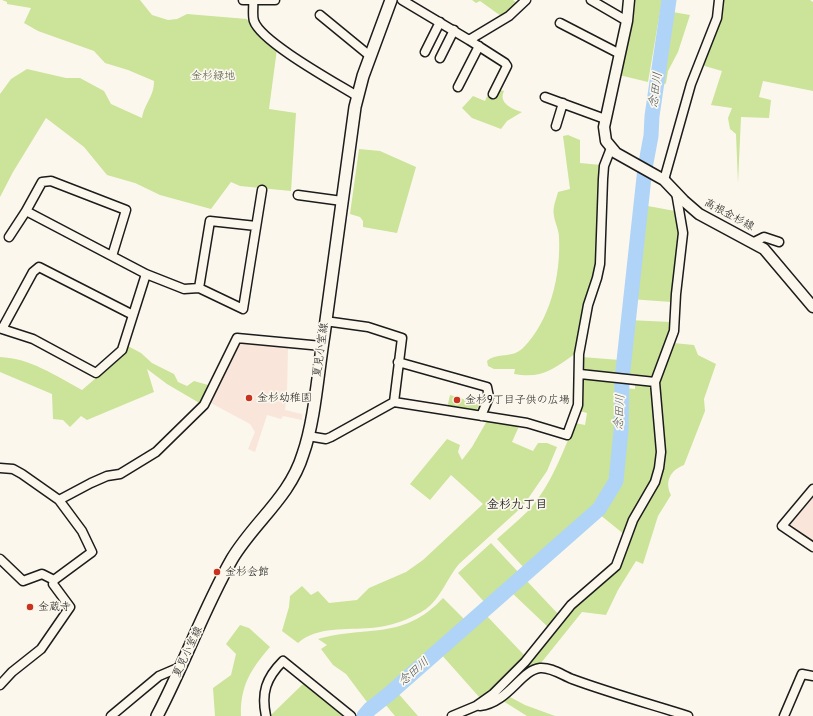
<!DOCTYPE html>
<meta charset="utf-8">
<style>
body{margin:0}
canvas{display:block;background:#fbf7ec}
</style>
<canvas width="813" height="716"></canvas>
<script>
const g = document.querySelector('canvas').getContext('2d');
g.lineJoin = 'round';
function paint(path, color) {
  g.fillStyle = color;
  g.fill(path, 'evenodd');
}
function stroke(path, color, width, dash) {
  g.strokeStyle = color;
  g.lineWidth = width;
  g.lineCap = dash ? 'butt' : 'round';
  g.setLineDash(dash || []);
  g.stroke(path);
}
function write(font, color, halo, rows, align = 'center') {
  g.font = font + ' Pangolin,"Klee One",sans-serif';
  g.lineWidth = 3.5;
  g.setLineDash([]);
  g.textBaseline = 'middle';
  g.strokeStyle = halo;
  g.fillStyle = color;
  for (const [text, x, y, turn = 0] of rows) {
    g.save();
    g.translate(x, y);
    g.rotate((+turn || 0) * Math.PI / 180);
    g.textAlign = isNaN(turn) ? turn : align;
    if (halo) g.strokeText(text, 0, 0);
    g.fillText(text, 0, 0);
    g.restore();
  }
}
const built = new Path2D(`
 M238,340L288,346L287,394L285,410L302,414V420L283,416L281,419L267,415L255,452L248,449L255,432L250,424L209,402Z
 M813,494V543L788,525Z`);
const green = new Path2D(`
 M2,0H140L152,15L168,20L177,19L187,14L247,19L254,28L277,49L269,109L296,113L291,191L240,186L231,182L211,209L160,195L135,183L107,175L84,147L46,118L13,172L0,197V94L11,79L27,69L66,78H80L104,91L111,104L142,118C145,102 154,97 154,81L128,70L105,63L94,51L38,31L24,23L31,8L7,4V2Z
 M472,0H513L517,3L501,16L480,1L476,3Z
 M634,0H662L648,82L619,75L632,19Z
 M722,0H810L813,2V91L763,81L759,97L771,100L769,118L741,117L738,183L736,134L730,129L728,118L732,108L711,105L722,71L701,65Z
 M667,11L690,15L678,52L668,71L666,83L657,91L656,104L660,109L648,108Z
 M497,89L504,91C498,103 512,109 522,112L507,121L501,129L472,118L462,108L473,96L485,101L488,94L493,96Z
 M568,135L580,140V163L601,165L597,263L576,353C554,369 542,379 514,374L515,369H494L488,366L487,361C497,352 512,359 523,348C550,321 561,275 559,237C559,230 555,223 554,216C552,208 556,200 558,192L570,189L563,136Z
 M359,149L380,151L416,167L397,233L363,227V221L360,217L350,214Z
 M637,204L675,211L680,231L671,302L630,299Z
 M628,320L671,322V332L654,378L626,375Z
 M673,343L694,345L698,355L716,364L704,399L705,411L684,465C671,470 664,481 671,495L658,516L643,564L636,561L618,590L606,615L582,612L541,663C521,675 509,692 487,702L572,607L606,578L626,544L661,469L657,382Z
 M126,345L141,353L152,363L174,374L178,382L187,386L194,381L208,385L209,388L201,404L167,384L147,369L154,392L87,420L81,416L70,427L63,420L53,419L52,394L0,372V357C30,358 56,376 82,390L126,352Z
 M582,357L620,360L619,374L582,369Z
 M591,376L619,379C618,410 620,448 614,477C607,507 550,550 527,571L497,539C508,529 519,520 529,510C551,485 562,454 575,423L585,425L587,413L580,411L582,406L583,379Z
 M635,381L652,383L659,452L653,481L625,535L599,514L620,479L623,432V388L635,389Z
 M450,395L480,404L479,407L474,411L447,408Z
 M488,419L520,424L512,442L533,451L538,443H547L557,447L547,471L523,506L459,564C447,578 441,598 426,609C411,619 389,627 371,628C347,630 317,626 298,643L282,631L289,607L290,596L302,586L311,595L318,591L329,603L357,600L369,588L406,572L423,560L483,504L451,475L430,500L410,484L447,439L460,445L458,452L462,460L472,447Z
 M491,543L521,575L487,605L458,573Z
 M525,579L560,616L549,628L511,592Z
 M443,598L467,622L388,692L370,706L346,674L333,665L321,649L327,645L318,639C367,625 403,641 443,598Z
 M485,614L525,656L491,692L480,698L440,653Z
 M240,625L249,628L270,647C251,669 240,686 241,716H215L213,688L231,675L236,654L226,644Z
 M306,681L349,716H271L272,714Z
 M397,692L418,716H395L384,703Z
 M510,697L525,705L555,716H527L503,701Z`);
const river = new Path2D(`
 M364,716L370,709L389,694L599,509L616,481L621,431L622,379L645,168L651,136L652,116L669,0`);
const minor = new Path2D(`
 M243,0H275
 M253,0C254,6 252,15 254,21C261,42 336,83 357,96
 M402,0L469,40L509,16L526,0
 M591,0L627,21
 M320,15L370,56
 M560,23L620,54
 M469,40L505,63L507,66L493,94
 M425,52L440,22
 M440,58L454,30
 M458,87L479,46
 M545,97L605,119
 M556,126L563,103
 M664,180L691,84L717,18L719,0
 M298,195L342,201
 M26,211L42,182L51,181L126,210L112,256
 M9,237L26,211L146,274L184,289L199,288L243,309L262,190
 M754,242L764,237L779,242
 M199,288L210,221L256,226
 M133,315L39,267L33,272L2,329L33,339L96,373L122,350L146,274
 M325,321L368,327L402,338L394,402
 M398,362L487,387L489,397L481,416
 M580,374L655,382
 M308,436L326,439L331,437L394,402L527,423L567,435L578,405L579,354L588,305L597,278L600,264L603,179L604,166L611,148
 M0,468L13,469L22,474L59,500L82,531L92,552L54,580L53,584L70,607L41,649L12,672L0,685
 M813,489L782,526L813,547
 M59,500L91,483L107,476L120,474L156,452L204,405L237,338L322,346
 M0,559L23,581L42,574L54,580
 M480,706C508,703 521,670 540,668C551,667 562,675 572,679C610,693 650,704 688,716
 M111,716L159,676L180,667
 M266,716C261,693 266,678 283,661L351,716
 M452,716L476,706L493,694L525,662L571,605L616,566L633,520L655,482L659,468L661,452L655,382L674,331L676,294L683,233L676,192
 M784,716L802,674L813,676`);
const tertiary = new Path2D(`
 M629,0L627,21L604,127L606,141L616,153L664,180L684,201L699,214L764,249L813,307`);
const secondary = new Path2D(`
 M157,716C184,665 203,610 232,559C254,522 290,497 303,454C315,420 318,371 324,335C334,259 344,183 355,107L363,76L391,0`);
const markers = [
 [249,398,4,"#c8321e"],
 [457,400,4,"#c8321e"],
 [217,572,4,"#c8321e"],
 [30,607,4,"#c8321e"]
];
const parkNames = [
 ["金杉緑地",213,76]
];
const streetNames = [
 ["高根金杉線",729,215,28],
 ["夏見小室線",321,350,-82],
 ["夏見小室線",188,652,-65]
];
const poiNames = [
 ["金杉幼稚園",257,398],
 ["金杉9丁目子供の広場",465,400],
 ["金杉会館",225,572],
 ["金蔵寺",38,607]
];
const waterNames = [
 ["念田川",656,90,-82],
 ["念田川",620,412,-87],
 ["念田川",414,672,-41]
];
const neighbourhoodNames = [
 ["金杉九丁目",517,505]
];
paint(built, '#f9e5d9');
paint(green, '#cbe49a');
stroke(river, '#afd4f8', 15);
stroke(minor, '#1c1c1c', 11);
stroke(tertiary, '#1c1c1c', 13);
stroke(secondary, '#1c1c1c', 14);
stroke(minor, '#fbf7ec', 8);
stroke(tertiary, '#fbf7ec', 10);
stroke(secondary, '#fbf7ec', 11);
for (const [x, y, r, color] of markers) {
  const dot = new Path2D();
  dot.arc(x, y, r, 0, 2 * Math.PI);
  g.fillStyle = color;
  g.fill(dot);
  stroke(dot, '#fbf7ec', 1.5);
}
write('11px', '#515842', '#fbf7ec', parkNames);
write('11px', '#1c1c1c', '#fbf7ec', streetNames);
write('11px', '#1c1c1c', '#fbf7ec', poiNames, 'left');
write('italic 12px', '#48535e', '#fbf7ec', waterNames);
write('bold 12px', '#1c1c1c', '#fbf7ec', neighbourhoodNames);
</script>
